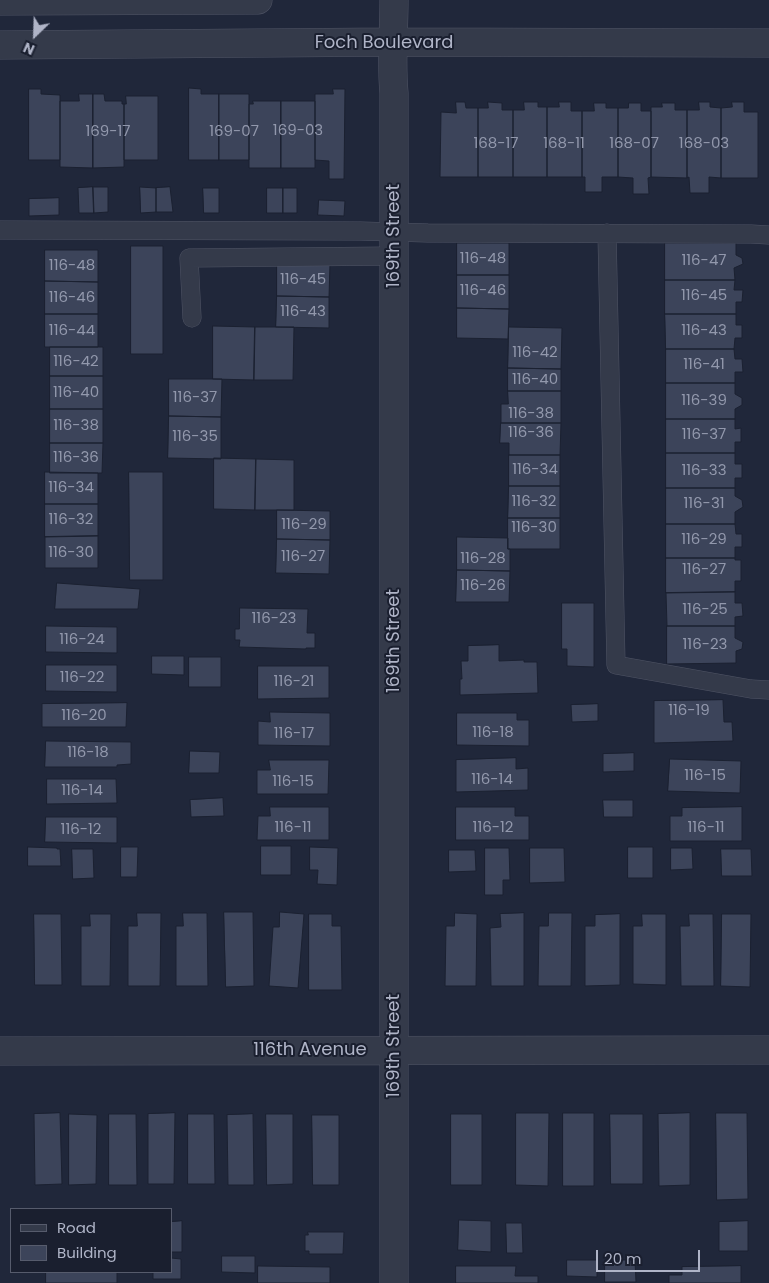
<!DOCTYPE html>
<style>
body{margin:0}
#map{position:relative;width:769px;height:1283px;overflow:hidden;background:#20273a;font-family:Poppins,sans-serif}
canvas{display:block}
.legend{position:absolute;left:10px;top:1208px;width:162px;height:65px;box-sizing:border-box;background:#1a1f2f;border:1px solid #565b6c;margin:0;padding:6px 9px;list-style:none;font-size:15px;color:#afb4c7}
.legend li{display:flex;align-items:center;gap:10px;height:25px}
.legend b{width:25px;border:1px solid #565b6c}
.north{position:absolute;left:10px;top:10px;width:50px;height:50px;-webkit-text-stroke:4px #1a1f2f;paint-order:stroke;rotate:204deg;font-size:14px;font-weight:700;line-height:20px;text-align:center;color:#afb4c7}
.north::after{content:'';display:block;margin:auto;width:18px;height:22px;background:#afb4c7;clip-path:polygon(50% 0,100% 100%,50% 72%,0 100%)}
.scale{position:absolute;left:596px;top:1250px;width:104px;height:22px;box-sizing:border-box;border:2px solid #afb4c7;border-top:0;padding-left:6px;font-size:15px;line-height:18px;white-space:nowrap;color:#afb4c7;-webkit-text-stroke:4px #1a1f2f;paint-order:stroke}
</style>
<div id="map">
<canvas width="769" height="1283"></canvas>
<ul class="legend">
<li><b style="height:6px;background:#343a4a"></b>Road</li>
<li><b style="height:14px;background:#3c445a"></b>Building</li>
</ul>
<div class="north">N</div>
<div class="scale">20 m</div>
</div>
<script>
const g = document.querySelector('canvas').getContext('2d');
g.lineJoin = 'round';
function paint(path, color) {
  g.fillStyle = color;
  g.fill(path, 'evenodd');
}
function stroke(path, color, width, dash) {
  g.strokeStyle = color;
  g.lineWidth = width;
  g.lineCap = dash ? 'butt' : 'round';
  g.setLineDash(dash || []);
  g.stroke(path);
}
function write(font, color, halo, rows, align = 'center') {
  g.font = font + ' Poppins,sans-serif';
  g.lineWidth = 4;
  g.setLineDash([]);
  g.textBaseline = 'middle';
  g.strokeStyle = halo;
  g.fillStyle = color;
  for (const [text, x, y, turn = 0] of rows) {
    g.save();
    g.translate(x, y);
    g.rotate((+turn || 0) * Math.PI / 180);
    g.textAlign = isNaN(turn) ? turn : align;
    if (halo) g.strokeText(text, 0, 0);
    g.fillText(text, 0, 0);
    g.restore();
  }
}
const building = new Path2D(`
 M189,88L201,89V94H219V160H189Z
 M29,89H41V94L60,95V160H29Z
 M333,89H345L344,179H329V161L315,160V94H333Z
 M79,94H93V168L60,167V101H79Z
 M93,94H104L105,101H122V104H124V167L93,168Z
 M219,94H249V160H219Z
 M126,96H158V160H124V104H126Z
 M253,101H281V168H249V104H253Z
 M281,101H315V168H281Z
 M456,102H465L466,108H478V177H440L441,112L456,113Z
 M488,102L502,103V110H513V177H478V108H488Z
 M524,102H538V107H547V177H513V110H524Z
 M559,102H571V111H582V177H547V107H559Z
 M699,102H710V107L721,108V178L709,177V193H690L689,177L687,178V110H699Z
 M732,102H744V112H758V178H721V108L732,107Z
 M594,103H606V108H618V177H602V192H585V177H582V111H594Z
 M629,103H641V111H651V177L648,178L649,194H633V178L618,177V108H628Z
 M662,103H675V110H687V178L651,177V107H662Z
 M93,187H108V212L94,213Z
 M93,187L94,213H79L78,188Z
 M140,187L156,188V212L141,213Z
 M170,187L173,212H156V188Z
 M203,188H219V213H204Z
 M267,188H283V213H267Z
 M283,188H297V213H283Z
 M59,198V215L29,216V199Z
 M319,200L345,201L344,216L318,215Z
 M457,243H509V275H457Z
 M665,243H736V255L742,258L743,264L734,268L735,280H665Z
 M131,246H163V354H131Z
 M45,250H98V282L45,281Z
 M277,263L330,264L329,297L277,296Z
 M457,275H509V309L457,308Z
 M665,280H735L734,290H743L742,302H736V314H665Z
 M45,281L98,282V314H45Z
 M277,296L329,297V328L276,327Z
 M457,308L509,309L508,339L457,338Z
 M45,314H98V347H45Z
 M665,314H736V325H742V338H735L734,349H666Z
 M213,326L255,327L254,380L213,379Z
 M255,327H294L293,380H254Z
 M509,327L562,328L561,369L508,368Z
 M50,347H103V376H50Z
 M666,349H734L735,359H742L743,372H735V383H666Z
 M508,368L561,369V391H508Z
 M50,376H103V409H50Z
 M169,379H222L221,417L169,416Z
 M666,383H735V394L742,398V405L735,409V419H666Z
 M508,391H561V423H501V404H508Z
 M50,409H103V443H50Z
 M169,416L221,417V459L168,458Z
 M666,419H735V429L741,428V442H735V453H666Z
 M501,423H561L560,455H509V443H500Z
 M50,443H103L102,473H50Z
 M666,453H735V464H742V478H735V488H666Z
 M509,455H560V486H509Z
 M214,458L256,459L255,510L214,509Z
 M256,459L294,460V510H255Z
 M45,472L98,473V504H45Z
 M129,472H163V580H130Z
 M509,486H560V518H508Z
 M666,488H735V496L742,500L743,507L735,512V524H666Z
 M45,504H98V536L45,537Z
 M277,510L330,511V540L277,539Z
 M508,518H560V549H508Z
 M666,524H735L736,534H742V547H735V558H666Z
 M98,536V568H45V537Z
 M457,537L508,538V549H510V571L457,570Z
 M277,539L330,540L329,574L276,573Z
 M666,558H735V560H741V581H735V592L666,593Z
 M457,570L510,571L509,602H456Z
 M57,583L140,589L138,609H55Z
 M735,592V603H742L743,616L735,617V626H667L666,593Z
 M562,603H594V667L567,666V649H562Z
 M240,608L308,609L307,633H315V648H306V649L239,647L240,640H235V629H239Z
 M46,626L117,627V653L46,652Z
 M667,626H735V638L743,642L742,649L736,651V663L667,664Z
 M499,645V661L524,660V662H537L538,693L460,695V679H462L461,661H468V646Z
 M152,656H184V675L152,674Z
 M189,657H221V687H189Z
 M46,665H117V692L46,691Z
 M258,666H329V698L258,699Z
 M723,700L724,722H732L733,741L654,743V701Z
 M127,703L126,727H42V704Z
 M598,704V721L572,722L571,705Z
 M270,712L330,713V746L258,745V721L270,722Z
 M457,713H517V720H529V746L457,745Z
 M46,741L131,742V764L117,765V767H45Z
 M190,751L220,752L219,773H189Z
 M634,753V771L603,772V754Z
 M516,758V769L528,768V790L456,792V760Z
 M670,759L741,761L740,793L668,791Z
 M269,760H329L328,794H257V770H270Z
 M47,779H116L117,803L47,804Z
 M223,798L224,816L191,817L190,800Z
 M603,800H633V817H604Z
 M270,807H329V840H257L258,816H270Z
 M456,807H515V816H529V840H456Z
 M742,807V841H670V816H682V808Z
 M46,817H117V843L45,842Z
 M261,846H291V875H261Z
 M28,847L57,848V849H60L61,866H28Z
 M121,847H138L137,877H121Z
 M310,847L338,848L337,885L317,884L318,870H310Z
 M628,847H653V878H628Z
 M485,848H509L510,880H503V895H485Z
 M530,848H564L565,882L530,883Z
 M671,848H692L693,869L671,870Z
 M72,849H93L94,878L73,879Z
 M721,849H751L752,876H722Z
 M449,850H475L476,871L449,872Z
 M224,912H253L254,986L226,987Z
 M280,912L304,914L298,988L269,986L273,927H279Z
 M137,913H161L160,986H128V926H137Z
 M183,913H207L208,986H176V926H183Z
 M455,913L477,914L476,986H445L446,926H454Z
 M524,913V986H491L490,928L501,927L500,914Z
 M549,913H572L571,986H538L539,926H548Z
 M34,914H61L62,985H35Z
 M90,914H111L110,986H81V926H90Z
 M309,914H332V926H341L342,990H309Z
 M620,914V985L585,986V926H595V915Z
 M642,914H666V985L633,984V926H642Z
 M689,914H713L714,986H681L680,926H689Z
 M722,914H751L750,987L721,986Z
 M60,1113L62,1184L35,1185L34,1114Z
 M175,1113L174,1184H148V1114Z
 M516,1113H549L548,1186L516,1185Z
 M563,1113H594V1186H563Z
 M690,1113V1185L659,1186L658,1114Z
 M716,1113H747L748,1199L717,1200Z
 M69,1114L97,1115L96,1184L69,1185Z
 M109,1114H136L137,1185H109Z
 M188,1114H214L215,1184H188Z
 M253,1114L254,1185H228L227,1115Z
 M266,1114H293V1184L267,1185Z
 M451,1114H482V1185H451Z
 M610,1114H643V1184H611Z
 M312,1115H339V1185H313Z
 M459,1220L491,1221V1252L458,1250Z
 M182,1221V1252H171V1222Z
 M748,1221V1251H719V1222Z
 M506,1223H522L523,1253H507Z
 M308,1232H344L343,1254H309V1251H305V1235H308Z
 M222,1256H255V1273L222,1272Z
 M171,1258L181,1259V1279H153V1272H171Z
 M567,1260H597V1277L567,1276Z
 M605,1260H635L636,1282H605Z
 M258,1266L330,1267V1283H258Z
 M456,1266H516L515,1276H538V1283H456Z
 M741,1266V1283H669V1275H682V1267Z
 M46,1272H117V1283H46Z`);
const service = new Path2D(`
 M0,230L360,231L428,233L751,234L769,235
 M607,233L616,665L751,689L769,690
 M192,318L189,258L393,256`);
const minor = new Path2D(`
 M0,1L258,0
 M0,45L394,42L769,43
 M0,1051L769,1050
 M394,1283V93C391,62 394,31 394,0`);
const numberNames = [
 ["169-03",298,131],
 ["169-17",108,132],
 ["169-07",234,132],
 ["168-17",496,144],
 ["168-11",564,144],
 ["168-07",634,144],
 ["168-03",704,144],
 ["116-48",483,259],
 ["116-47",704,261],
 ["116-48",72,266],
 ["116-45",303,280],
 ["116-46",483,291],
 ["116-45",704,296],
 ["116-46",72,298],
 ["116-43",303,312],
 ["116-44",72,331],
 ["116-43",704,331],
 ["116-42",535,353],
 ["116-42",76,362],
 ["116-41",704,365],
 ["116-40",535,380],
 ["116-40",76,393],
 ["116-37",195,398],
 ["116-39",704,401],
 ["116-38",531,414],
 ["116-38",76,426],
 ["116-36",531,433],
 ["116-37",704,435],
 ["116-35",195,437],
 ["116-36",76,458],
 ["116-34",535,470],
 ["116-33",704,471],
 ["116-34",71,488],
 ["116-32",534,502],
 ["116-31",704,504],
 ["116-32",71,520],
 ["116-29",304,525],
 ["116-30",534,528],
 ["116-29",704,540],
 ["116-30",71,553],
 ["116-27",303,557],
 ["116-28",483,559],
 ["116-27",704,570],
 ["116-26",483,586],
 ["116-25",705,610],
 ["116-23",274,619],
 ["116-24",82,640],
 ["116-23",705,645],
 ["116-22",82,678],
 ["116-21",294,682],
 ["116-19",689,711],
 ["116-20",84,716],
 ["116-18",493,733],
 ["116-17",294,734],
 ["116-18",88,753],
 ["116-15",705,776],
 ["116-14",492,780],
 ["116-15",293,782],
 ["116-14",82,791],
 ["116-11",293,828],
 ["116-12",493,828],
 ["116-11",706,828],
 ["116-12",81,830]
];
const streetNames = [
 ["Foch Boulevard",384,43],
 ["169th Street",394,236,-90],
 ["169th Street",394,641,-90],
 ["169th Street",394,1046,-90],
 ["116th Avenue",310,1050]
];
paint(building, '#3c445a');
stroke(building, '#1b2131', 1);
stroke(service, '#4f5465', 19);
stroke(minor, '#4f5465', 29);
stroke(service, '#343a4a', 18);
stroke(minor, '#343a4a', 28);
write('15px', '#9298ac', null, numberNames);
write('18px', '#afb4c7', '#1a1f2f', streetNames);
</script>
